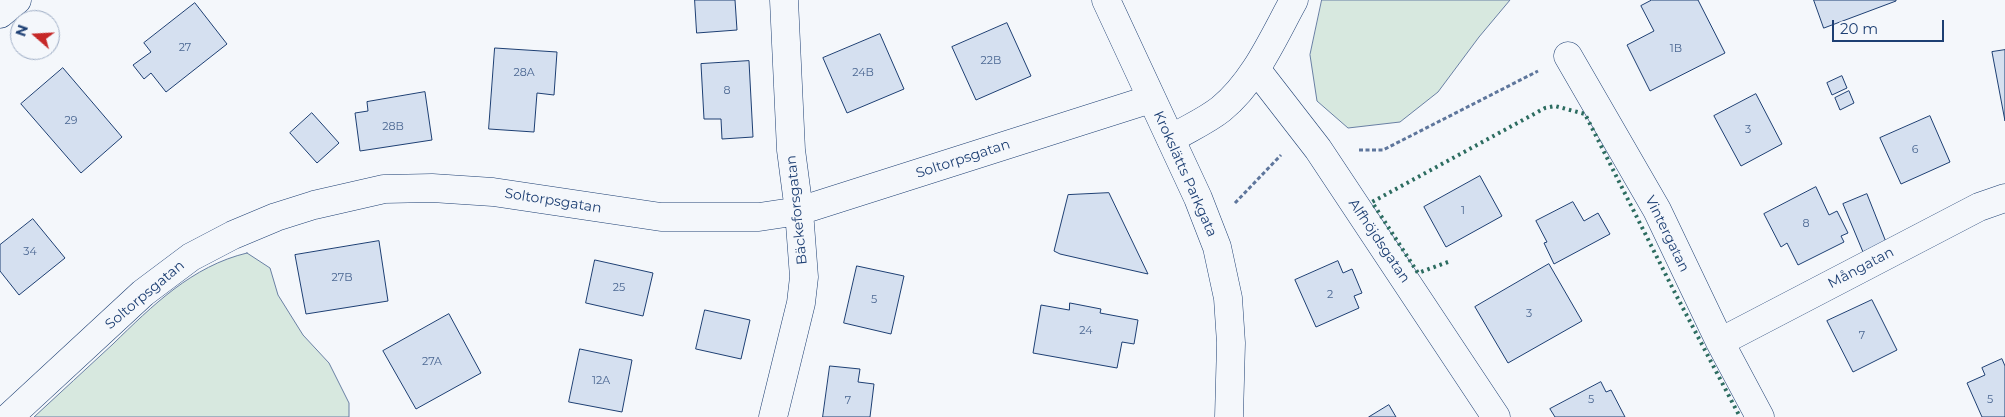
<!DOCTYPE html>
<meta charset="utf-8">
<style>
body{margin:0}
#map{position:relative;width:2005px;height:417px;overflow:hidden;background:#f4f7fb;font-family:Montserrat,sans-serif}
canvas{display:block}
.north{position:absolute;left:10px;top:10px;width:50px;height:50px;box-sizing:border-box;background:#f4f7fb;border:1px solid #9eadc5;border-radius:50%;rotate:289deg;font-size:14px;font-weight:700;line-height:20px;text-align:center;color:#1d3f73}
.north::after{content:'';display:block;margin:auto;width:18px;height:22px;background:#c62828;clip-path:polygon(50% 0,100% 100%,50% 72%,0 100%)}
.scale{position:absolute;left:1832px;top:20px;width:112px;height:22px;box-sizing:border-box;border:2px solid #1d3f73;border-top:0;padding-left:6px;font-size:15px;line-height:18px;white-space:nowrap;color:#1d3f73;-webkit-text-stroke:4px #f4f7fb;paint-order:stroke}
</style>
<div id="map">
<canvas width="2005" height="417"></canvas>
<div class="north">N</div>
<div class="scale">20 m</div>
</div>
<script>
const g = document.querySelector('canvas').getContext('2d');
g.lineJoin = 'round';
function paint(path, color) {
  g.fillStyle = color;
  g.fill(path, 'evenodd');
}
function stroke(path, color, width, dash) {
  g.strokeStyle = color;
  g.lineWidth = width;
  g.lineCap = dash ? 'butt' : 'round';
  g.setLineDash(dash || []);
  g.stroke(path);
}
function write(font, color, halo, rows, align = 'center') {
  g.font = font + ' Montserrat,sans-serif';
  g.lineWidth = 4;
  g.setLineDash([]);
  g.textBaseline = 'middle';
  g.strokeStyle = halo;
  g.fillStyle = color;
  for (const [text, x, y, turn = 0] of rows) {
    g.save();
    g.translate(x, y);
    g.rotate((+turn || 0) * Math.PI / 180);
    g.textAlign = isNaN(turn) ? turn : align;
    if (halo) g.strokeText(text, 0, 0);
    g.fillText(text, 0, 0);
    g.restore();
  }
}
const green = new Path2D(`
 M1322,0H1510L1479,37L1438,92L1400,122L1348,128L1317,101L1310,55Z
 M247,253L270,268L278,295L303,335L329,363L349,403V417H34C60,393 87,368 113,344C152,306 192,266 247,253Z`);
const building = new Path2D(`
 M695,0H735L737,30L697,33Z
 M1652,0H1698L1725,53L1650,91L1627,45L1654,31L1641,6Z
 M1814,0H1896V1L1824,28Z
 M195,3L227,44L166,92L151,73L144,79L133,65L151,52L144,43Z
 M1007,23L1031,76L976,100L952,47Z
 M880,34L904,89L847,113L823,58Z
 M495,48L557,52L554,95L537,93L534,132L489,129Z
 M2005,50V121L1992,52Z
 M749,61L753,137L722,139L721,119H704L701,64Z
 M63,68L122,137L81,173L21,104Z
 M1842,76L1847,88L1832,95L1827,83Z
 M1849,91L1854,103L1840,110L1835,98Z
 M425,92L432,140L360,151L355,113L368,111L367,102Z
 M1756,94L1782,144L1741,166L1714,116Z
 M312,113L339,143L317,163L290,133Z
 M1930,116L1950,162L1901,184L1880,138Z
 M1480,176L1502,216L1446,247L1424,207Z
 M1816,187L1829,215L1837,211L1848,233L1841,236L1844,242L1798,265L1787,243L1781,247L1764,214Z
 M1109,193L1148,274L1060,254L1054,251L1068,195Z
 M1867,194L1886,242L1863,252L1843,204Z
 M1573,202L1584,221L1598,213L1610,234L1554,264L1544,243L1547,242L1536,221Z
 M33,219L65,258L19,295L0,271V245Z
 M379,241L388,301L306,314L295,255Z
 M595,260L653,273L643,316L586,303Z
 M1338,261L1343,273L1352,269L1362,293L1354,296L1359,308L1316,327L1295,280Z
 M1549,264L1582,321L1508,363L1475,307Z
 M857,266L904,276L891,334L844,323Z
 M1872,300L1897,350L1853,372L1827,321Z
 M1070,303L1101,309L1100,313L1138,320L1134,344L1122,342L1117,368L1033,353L1041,305L1069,310Z
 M705,310L750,320L741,359L696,349Z
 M449,314L481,373L416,409L383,351Z
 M580,349L632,360L622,412L569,402Z
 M2002,359L2005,366V417H1982L1967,383L1985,375L1982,368Z
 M830,366L860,369L858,382L874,384L870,417H823Z
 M1601,382L1606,392L1611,390L1625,417H1555L1550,409Z
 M1389,405L1396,417H1369Z`);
const path = new Path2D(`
 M1359,150H1383L1538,71
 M1235,203L1281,155`);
const minor = new Path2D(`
 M0,14L17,0
 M1568,56L1657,210L1720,342L1760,417
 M1256,69L1318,149L1496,417
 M1171,139C1187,129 1206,121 1221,109C1255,81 1273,38 1294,0
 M1720,342L1979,207L2005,198
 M9,417L143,293L191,257L233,235L276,217L314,205L384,189L432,188L493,192L661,217H759L799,211L1151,99
 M773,417L801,303L804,277L799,211L791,150L784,0`);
const tertiary = new Path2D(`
 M1106,0L1198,198L1217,247L1228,298L1231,343L1229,417`);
const hedge = new Path2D(`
 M1448,262L1418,273L1372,202L1545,108L1555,106L1585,114L1674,291L1740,417`);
const numberNames = [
 ["27",185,48],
 ["1B",1676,49],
 ["22B",991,61],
 ["28A",524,73],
 ["24B",863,73],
 ["8",727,91],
 ["29",71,121],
 ["28B",393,127],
 ["3",1748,130],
 ["6",1915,150],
 ["1",1463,211],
 ["8",1806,224],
 ["34",30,252],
 ["27B",342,278],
 ["25",619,288],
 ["2",1330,295],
 ["5",874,300],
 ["3",1529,314],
 ["24",1086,331],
 ["7",1862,336],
 ["27A",432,362],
 ["12A",601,381],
 ["5",1591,400],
 ["5",1990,400],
 ["7",848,401]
];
const streetNames = [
 ["Soltorpsgatan",963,159,-18],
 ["Krokslätts Parkgata",1185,174,66],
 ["Soltorpsgatan",553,201,9],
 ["Bäckeforsgatan",797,210,-96],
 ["Vintergatan",1667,234,64],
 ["Alfhöjdsgatan",1379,241,56],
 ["Mångatan",1861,268,-28],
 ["Soltorpsgatan",145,295,-40]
];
paint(green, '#d7e8df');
stroke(green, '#687fa3', 1);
paint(building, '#d5e0f0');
stroke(building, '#1d3f73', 1);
stroke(minor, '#1d3f73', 29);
stroke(tertiary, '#1d3f73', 29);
stroke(path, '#5e769c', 3, [4, 2.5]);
stroke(minor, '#f4f7fb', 28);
stroke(tertiary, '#f4f7fb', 28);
stroke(hedge, '#2c6c60', 4, [2.5, 4]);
write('11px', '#4b6792', null, numberNames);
write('14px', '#1d3f73', '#f4f7fb', streetNames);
</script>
